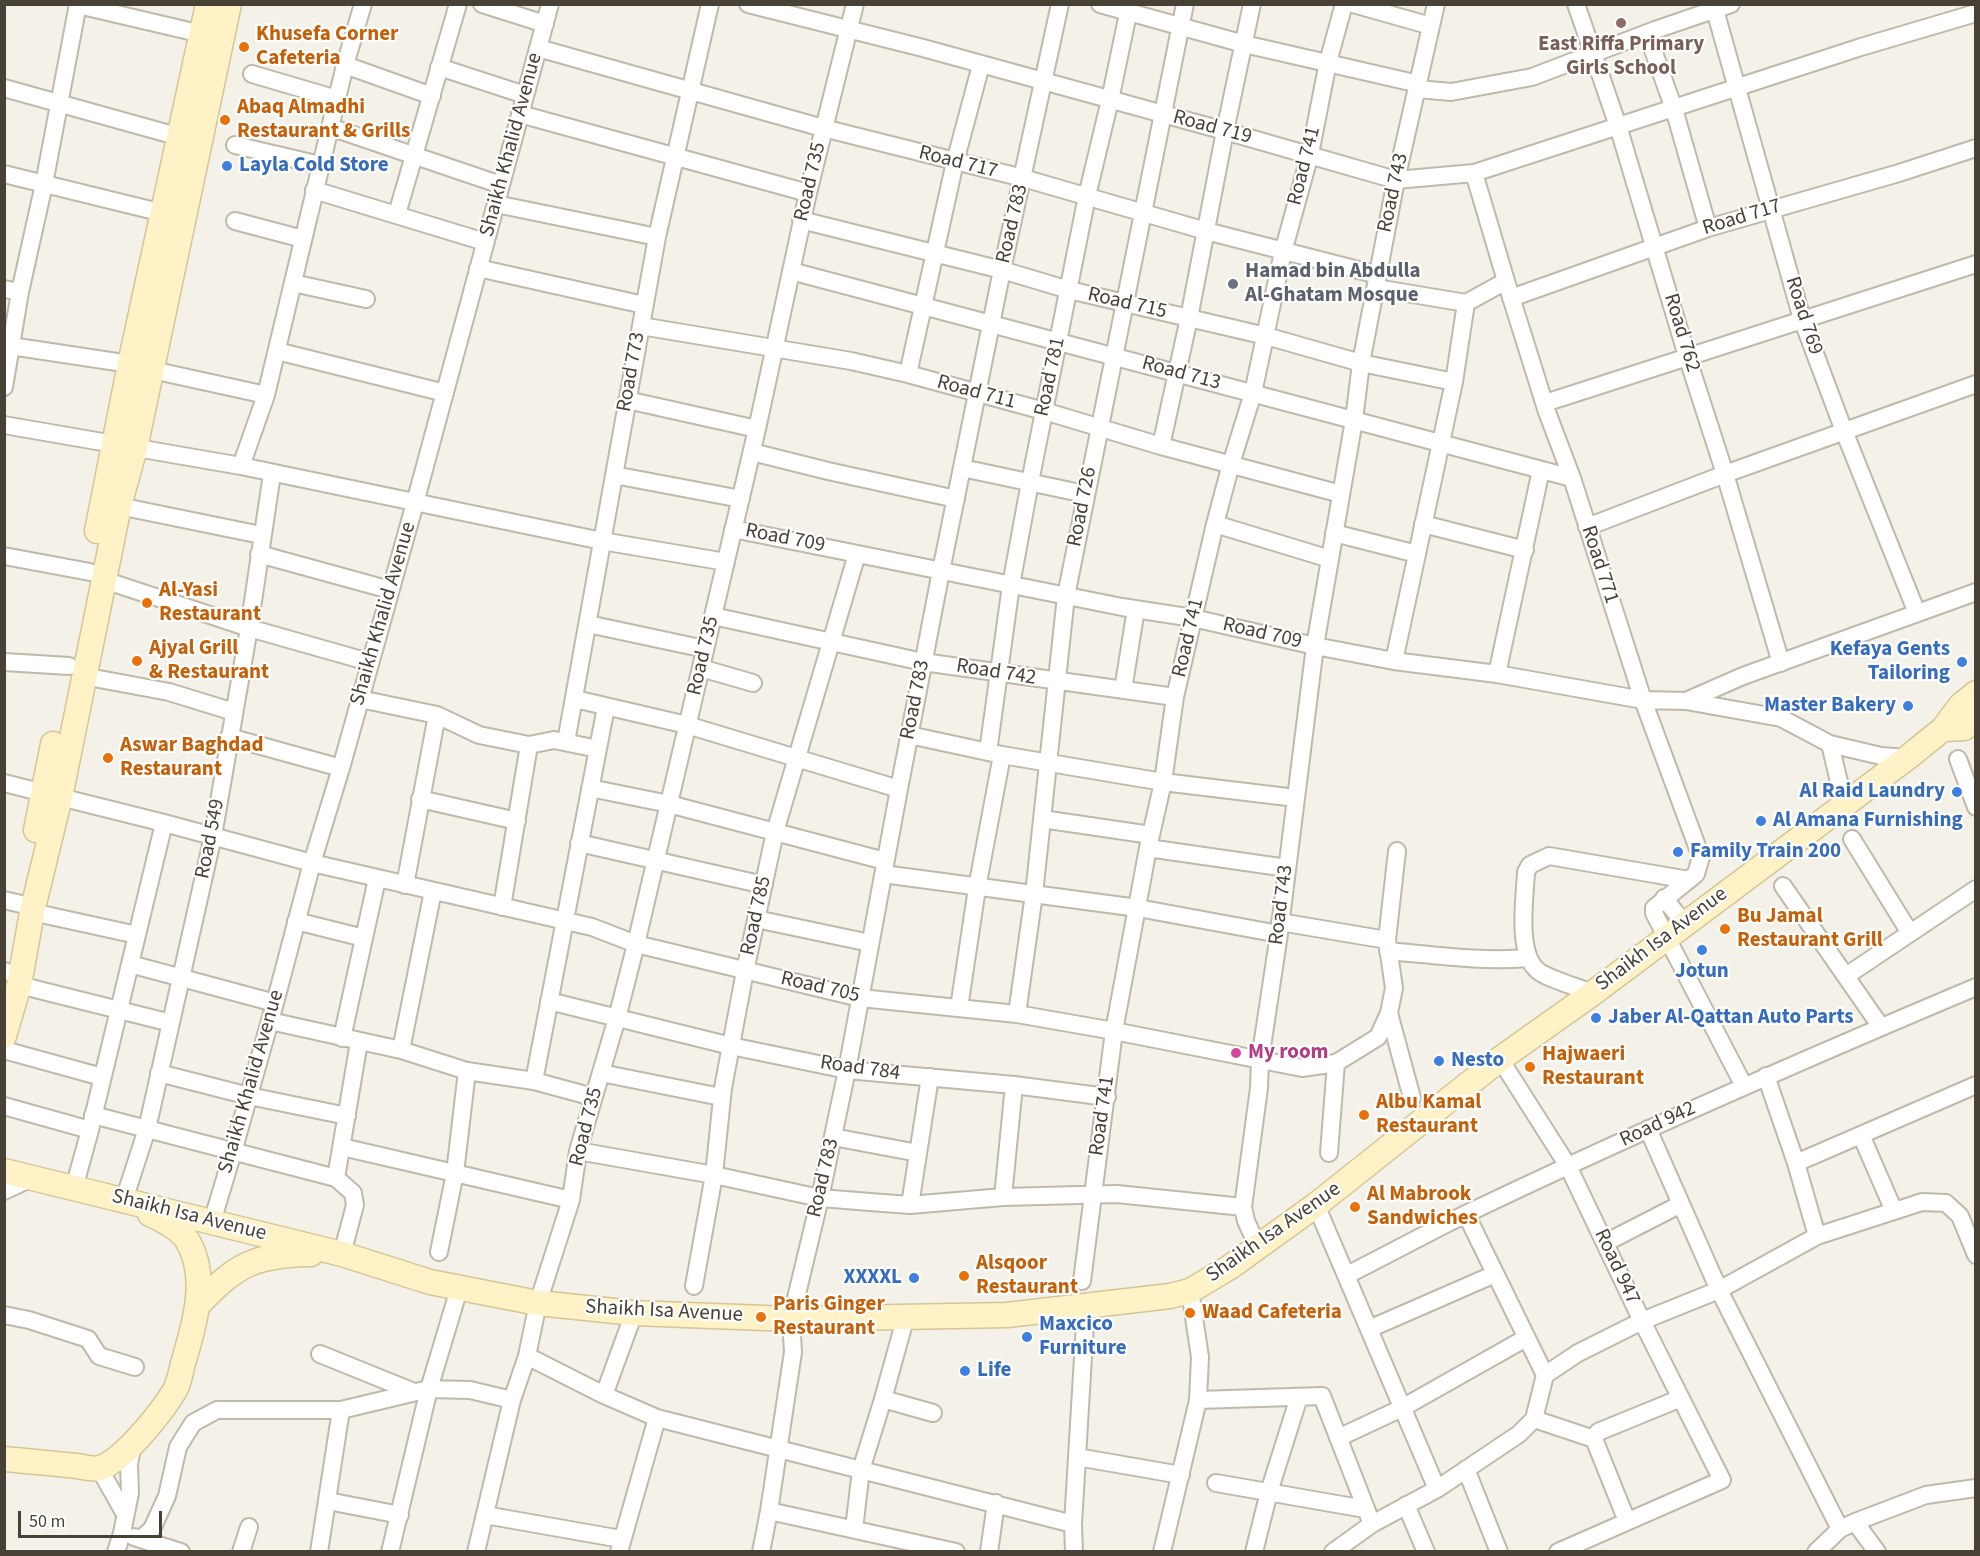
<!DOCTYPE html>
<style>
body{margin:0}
#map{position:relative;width:1980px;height:1556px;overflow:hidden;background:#f4f1e8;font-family:"Source Sans 3",sans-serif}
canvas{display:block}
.frame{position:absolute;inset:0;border:6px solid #484136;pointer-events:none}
.scale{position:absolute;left:18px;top:1511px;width:144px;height:27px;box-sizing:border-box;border:3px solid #484136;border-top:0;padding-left:8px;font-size:18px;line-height:21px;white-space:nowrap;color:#484136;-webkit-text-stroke:4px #fff;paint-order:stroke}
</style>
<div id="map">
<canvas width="1980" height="1556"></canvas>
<div class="frame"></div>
<div class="scale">50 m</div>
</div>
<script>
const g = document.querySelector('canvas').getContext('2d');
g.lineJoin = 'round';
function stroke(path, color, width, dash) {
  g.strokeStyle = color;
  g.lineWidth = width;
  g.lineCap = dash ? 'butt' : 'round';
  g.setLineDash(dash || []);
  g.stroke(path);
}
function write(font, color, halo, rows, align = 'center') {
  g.font = font + ' "Source Sans 3",sans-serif';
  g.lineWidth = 4.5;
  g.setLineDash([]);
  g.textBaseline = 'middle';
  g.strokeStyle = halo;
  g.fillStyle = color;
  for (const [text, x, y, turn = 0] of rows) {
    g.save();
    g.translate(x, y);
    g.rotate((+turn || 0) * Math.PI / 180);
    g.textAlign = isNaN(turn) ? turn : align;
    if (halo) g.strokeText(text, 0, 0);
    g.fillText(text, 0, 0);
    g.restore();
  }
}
const street = new Path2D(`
 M482,4L545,24
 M748,4L923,48L1225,131L1396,180L1474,173L1861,47L1976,13
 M1100,4L1244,44L1419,84
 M1353,4L1431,26
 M1576,4L1618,126L1687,356L1725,474L1781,663
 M78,5L202,34
 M1715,10L1802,319L1844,431L1917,613
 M1647,33L1674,109L1708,228
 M538,48L823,128L1023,178L1206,231L1378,275
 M345,65L432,96
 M439,67L525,95
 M252,74L337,99
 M4,88L180,137
 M1418,89L1451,92L1532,77L1655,30L1731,4
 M520,114L808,193
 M330,127L501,185
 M235,145L320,165
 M1474,173L1506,281L1547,412L1572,478L1643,700L1701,857L1696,874L1654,908V913L1744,1086
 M4,174L163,213
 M314,190L485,242
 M496,204L657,237
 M397,214L458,4
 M801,220L1002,270L1069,290L1266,336L1361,363L1454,382
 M235,221L303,239
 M478,268L644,305
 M791,271L1572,478
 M293,283L366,299
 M1376,288L1466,303L1506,281
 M4,289L20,292
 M1511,298L1708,228L1899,173L1976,148
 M641,326L851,361L908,374L1044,411L1161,446L1341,494
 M4,345L130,364
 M277,351L445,393
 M152,370L266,395
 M908,374L955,162L981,65
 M4,387L20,292L44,184L78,4
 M627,400L757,429
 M1545,403L1976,264
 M4,425L241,466L602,541L726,562
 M1161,446L1189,318L1225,131L1252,4
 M752,452L828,471L956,499
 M241,466L266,395L345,65L363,4
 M962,468L1085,494
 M614,475L741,499
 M119,506L261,535
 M1215,524L1330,559
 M1423,524L1525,550
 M1587,527L1725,474L1976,384
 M733,529L1122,607L1193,618L1315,646L1394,661L1497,674L1643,700L1686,701L1781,718L1830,744L1881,756L1907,758
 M1334,533L1417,554
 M259,554L390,590
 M4,556L90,572
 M104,580L249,628L369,662
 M713,616L923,662L1175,697
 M588,624L705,649
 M1394,661L1454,382L1466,303
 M4,662L69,666
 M701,668L753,683
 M1497,674L1541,470
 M83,676L169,692L234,712
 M1123,690L1136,609
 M360,699L437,715L479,735L529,745L554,740L598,749
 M575,699L687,725L899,789
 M1686,701L1743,676L1976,592
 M909,735L1002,755L1163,782L1296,798
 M229,737L341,768
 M566,742L657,237L710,4
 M1830,744L1844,803
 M988,752L1011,585L1030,482L1087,196L1110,100L1130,4
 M1958,759L1976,807
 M4,783L164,823L312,863L592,927L636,944L860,998L1017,1014L1114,1031L1302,1068L1336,1063
 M590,788L669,804L885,861
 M420,799L517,821
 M1042,819L1151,835
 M1852,839L1910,933
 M579,843L764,885
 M1148,848L1287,868
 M883,874L1138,908L1279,934
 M405,885L437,715
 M1783,886L1881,1027
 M1664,898L1684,923
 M4,900L21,904
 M502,907L529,745
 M32,912L137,935
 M756,919L870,943
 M296,921L364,938
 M1280,922L1387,940
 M1388,951C1435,955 1481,962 1528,958
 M130,964L275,1003
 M4,971L7,972
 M1846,976L1976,889
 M19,985L171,1023
 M1593,993C1577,987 1555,981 1541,973C1515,957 1525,899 1526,872L1530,865L1549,856L1689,880
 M549,1001L731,1046L847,1070L1014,1085L1107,1097
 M959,1008L977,888L1002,755
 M1389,1013L1412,1098
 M1017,1014L1034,894L1066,596L1185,4
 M270,1021L401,1050L467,1071L534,1081L593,1097
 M342,1038L377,879
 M4,1050L102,1077
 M401,1050L433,891
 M1500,1059L1568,1166L1642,1321L1722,1480L1558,1552
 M159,1073L249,1096L347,1116
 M601,1073L721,1097
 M1766,1076L1796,1163L1817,1236
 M534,1081L606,707
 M4,1106L90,1130
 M93,1115L336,1178
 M1648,1129L1719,1290L1840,1529
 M1861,1135L1894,1211
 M833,1137L918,1153
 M342,1147L571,1200
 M578,1151L714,1175L820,1198L883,1203L910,1205L1003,1197L1117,1194L1243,1207
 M1329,1153L1336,1063L1378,1037L1389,1013L1394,988L1387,940L1397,851
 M1796,1163L1976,1085
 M74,1188L90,1130L164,823
 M4,1191L32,1178
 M1003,1197L1014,1085
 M124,1200L147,1129L213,836L249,628L272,474
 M910,1205L930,1077
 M1316,1205L1437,1489
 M1466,1214L1545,1375
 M212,1222L233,1152L275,1003L312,863L341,768L415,503L550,4
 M1605,1243L1681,1204
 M1258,1247L1246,1221L1243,1207L1259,1088L1260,1060L1279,934L1315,646L1354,420L1361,363L1396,180L1436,4
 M439,1252L455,1173L467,1071
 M342,1254L355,1205L353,1193L336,1178L359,1042
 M1347,1275C1387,1255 1427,1233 1468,1213C1635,1133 1805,1059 1976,987
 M1082,1281L1114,1031L1148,848L1163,782L1175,697L1215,524L1231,464L1253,393L1283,252L1310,154L1328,62L1344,4
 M694,1286L714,1175L723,1088L745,971L775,832L857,554
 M4,1315L29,1320L88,1339L99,1356L135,1367
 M1369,1329L1495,1274
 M320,1354L414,1392
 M527,1356L604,1395L657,1418L1073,1524
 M1545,1375L1578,1353L1642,1321L1719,1290L1817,1236L1922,1202L1946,1203L1960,1216L1976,1255
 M604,1395L634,1313
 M883,1399L933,1413
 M1198,1400L1322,1396L1372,1524
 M1534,1419L1594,1439
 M1338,1438L1402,1408L1526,1338
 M1077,1457L1181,1475
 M99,1468L125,1514
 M1466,1469L1499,1552
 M1216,1483L1365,1509
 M328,1501L400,1515
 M1406,1505L1426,1552
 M769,1511L956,1552
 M485,1515L621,1539
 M1627,1521L1594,1439L1598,1432L1681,1398
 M1855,1522L1877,1552
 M854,1529L861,1470L883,1399L906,1316
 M134,1537L181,1552
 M141,1539L152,1529L167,1496L178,1447L193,1423L217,1410H341L429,1389L470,1390L512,1400
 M116,1552L122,1533L130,1493L129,1464L133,1443
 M241,1552L249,1527
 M319,1552L341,1410
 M390,1552L429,1389L459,1289
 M476,1552L512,1400L527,1356L538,1303L571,1200L578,1151L617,1018L636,944L757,429L808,193L855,4
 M619,1552L657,1418
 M761,1552L769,1511L793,1352L791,1319L820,1198L847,1070L899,789L941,571L1002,270L1060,4
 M989,1552L996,1503
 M1074,1552L1073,1524L1086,1307
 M1162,1552L1198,1400L1200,1357L1190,1291
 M1254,1552L1269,1492L1299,1397
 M1333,1552L1372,1524L1437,1489L1519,1434L1534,1419L1545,1375
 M1816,1552L1840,1529L1855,1522L1926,1495L1976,1488`);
const secondary = new Path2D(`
 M97,531L130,364L208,4
 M1943,729L1964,728L1976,720
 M36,830L53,744
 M4,1036L19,985L32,912L60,797L119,506L135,448L229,4
 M4,1171L342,1254L430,1282L538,1303L634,1313L791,1319L1007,1315L1170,1296L1190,1291L1230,1267L1316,1205L1500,1059L1593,993L1907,758L1943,729L1961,705L1976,693
 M198,1305C237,1264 254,1255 311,1254
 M4,1459C29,1461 53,1464 77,1466C83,1467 94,1470 100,1468C124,1460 162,1412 175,1390C180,1381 181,1369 184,1360C195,1323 209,1275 187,1240C180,1228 163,1220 150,1214`);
const markers = [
 [1621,23,6,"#8d6e63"],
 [244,47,6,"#e8710a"],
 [225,120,6,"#e8710a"],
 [227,166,6,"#3f7fe0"],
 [1233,284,6,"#6b7280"],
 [147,603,6,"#e8710a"],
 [137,661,6,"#e8710a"],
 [1962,662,6,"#3f7fe0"],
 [1908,706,6,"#3f7fe0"],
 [108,758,6,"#e8710a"],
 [1957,792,6,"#3f7fe0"],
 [1761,821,6,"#3f7fe0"],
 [1678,852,6,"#3f7fe0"],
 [1725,929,6,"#e8710a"],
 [1702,950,6,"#3f7fe0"],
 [1596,1018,6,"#3f7fe0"],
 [1236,1053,6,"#d1479c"],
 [1439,1061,6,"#3f7fe0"],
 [1530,1067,6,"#e8710a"],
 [1364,1115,6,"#e8710a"],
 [1355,1207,6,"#e8710a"],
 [964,1276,6,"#e8710a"],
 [914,1278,6,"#3f7fe0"],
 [1190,1313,6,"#e8710a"],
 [761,1317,6,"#e8710a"],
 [1027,1337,6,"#3f7fe0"],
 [965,1371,6,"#3f7fe0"]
];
const foodNames = [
 ["Khusefa Corner",256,35],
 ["Cafeteria",256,59],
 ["Abaq Almadhi",237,108],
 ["Restaurant & Grills",237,132],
 ["Al-Yasi",159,591],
 ["Restaurant",159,615],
 ["Ajyal Grill",149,649],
 ["& Restaurant",149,673],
 ["Aswar Baghdad",120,746],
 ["Restaurant",120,770],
 ["Bu Jamal",1737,917],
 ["Restaurant Grill",1737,941],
 ["Hajwaeri",1542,1055],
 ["Restaurant",1542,1079],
 ["Albu Kamal",1376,1103],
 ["Restaurant",1376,1127],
 ["Al Mabrook",1367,1195],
 ["Sandwiches",1367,1219],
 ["Alsqoor",976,1264],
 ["Restaurant",976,1288],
 ["Paris Ginger",773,1305],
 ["Restaurant",773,1329],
 ["Waad Cafeteria",1202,1313]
];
const educationNames = [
 ["East Riffa Primary",1621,45],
 ["Girls School",1621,69]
];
const streetNames = [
 ["Road 719",1212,128,15],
 ["Shaikh Khalid Avenue",512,145,-75],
 ["Road 717",958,163,14],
 ["Road 741",1305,166,-76],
 ["Road 735",811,182,-77],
 ["Road 743",1394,193,-78],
 ["Road 717",1742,218,-17],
 ["Road 783",1013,224,-77],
 ["Road 715",1127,304,13],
 ["Road 769",1803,316,72],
 ["Road 762",1681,333,73],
 ["Road 773",632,372,-80],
 ["Road 713",1181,374,15],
 ["Road 781",1051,377,-78],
 ["Road 711",976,393,15],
 ["Road 726",1083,507,-79],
 ["Road 709",785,539,11],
 ["Road 771",1599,565,72],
 ["Shaikh Khalid Avenue",384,614,-74],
 ["Road 709",1262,634,13],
 ["Road 741",1189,638,-77],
 ["Road 735",704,656,-77],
 ["Road 742",996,673,9],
 ["Road 783",916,700,-79],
 ["Road 549",211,839,-79],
 ["Road 743",1282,905,-83],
 ["Road 785",757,916,-78],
 ["Shaikh Isa Avenue",1662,940,-37],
 ["Road 705",820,988,13],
 ["Road 784",860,1069,8],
 ["Shaikh Khalid Avenue",252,1082,-74],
 ["Road 741",1103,1116,-82],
 ["Road 942",1658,1125,-25],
 ["Road 735",587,1127,-76],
 ["Road 783",824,1178,-77],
 ["Shaikh Isa Avenue",189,1216,14],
 ["Shaikh Isa Avenue",1274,1233,-35],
 ["Road 947",1616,1267,65],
 ["Shaikh Isa Avenue",664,1312,3]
];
const shopNames = [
 ["Layla Cold Store",239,166],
 ["Kefaya Gents",1950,650,"right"],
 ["Tailoring",1950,674,"right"],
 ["Master Bakery",1896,706,"right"],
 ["Al Raid Laundry",1945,792,"right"],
 ["Al Amana Furnishing",1773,821],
 ["Family Train 200",1690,852],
 ["Jotun",1702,972,"center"],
 ["Jaber Al-Qattan Auto Parts",1608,1018],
 ["Nesto",1451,1061],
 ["XXXXL",902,1278,"right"],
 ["Maxcico",1039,1325],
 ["Furniture",1039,1349],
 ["Life",977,1371]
];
const worshipNames = [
 ["Hamad bin Abdulla",1245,272],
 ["Al-Ghatam Mosque",1245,296]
];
const hotelNames = [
 ["My room",1248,1053]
];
stroke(street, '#c0b9aa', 20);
stroke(secondary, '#d5c597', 27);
stroke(street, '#fff', 16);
stroke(secondary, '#fff2c7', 24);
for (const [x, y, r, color] of markers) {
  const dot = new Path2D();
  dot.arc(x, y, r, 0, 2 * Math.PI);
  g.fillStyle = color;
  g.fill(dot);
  stroke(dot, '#fff', 2);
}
write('bold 21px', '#c56008', '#fff', foodNames, 'left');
write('bold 21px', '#785e54', '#fff', educationNames);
write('21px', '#484136', '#fff', streetNames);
write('bold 21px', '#366cbe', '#fff', shopNames, 'left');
write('bold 21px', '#5b616d', '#fff', worshipNames, 'left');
write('bold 21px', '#b23c85', '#fff', hotelNames, 'left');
</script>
